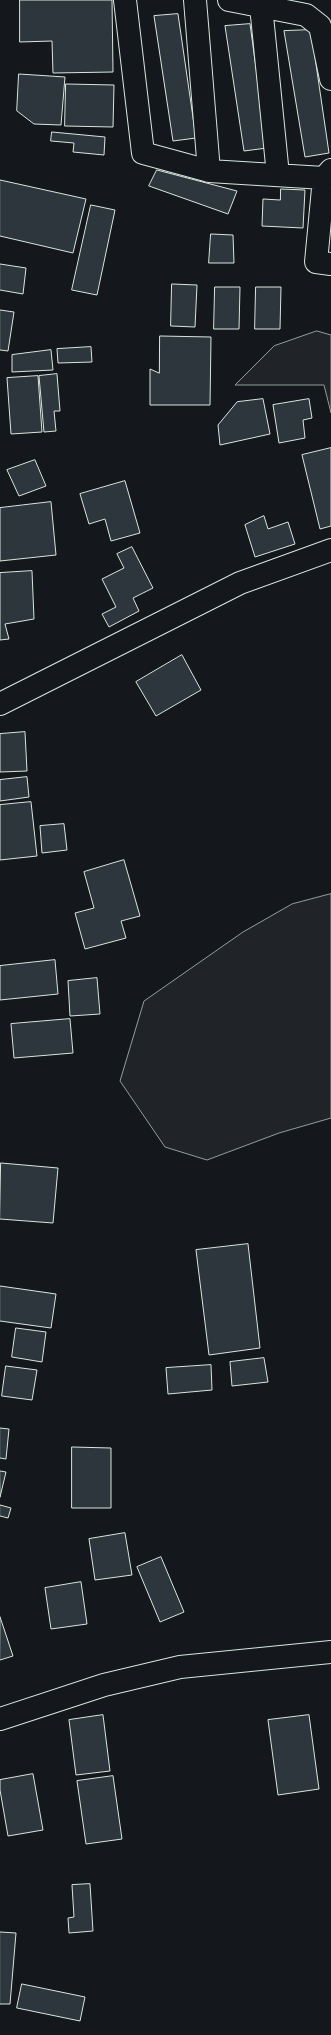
<!DOCTYPE html>
<style>
body{margin:0}
canvas{display:block;background:#14181c}
</style>
<canvas width="331" height="2035"></canvas>
<script>
const g = document.querySelector('canvas').getContext('2d');
g.lineJoin = 'round';
function paint(path, color) {
  g.fillStyle = color;
  g.fill(path, 'evenodd');
}
function stroke(path, color, width, dash) {
  g.strokeStyle = color;
  g.lineWidth = width;
  g.lineCap = dash ? 'butt' : 'round';
  g.setLineDash(dash || []);
  g.stroke(path);
}
const green = new Path2D(`
 M317,331L331,335V413L324,385H235L274,346Z
 M331,894V1118L279,1133L207,1160L165,1147L120,1081L144,1001L243,932L292,904Z`);
const building = new Path2D(`
 M20,0H112L113,72L53,73L52,41L20,42Z
 M178,14L196,138L173,141L154,16Z
 M250,24L267,148L244,151L225,26Z
 M311,30L329,153L305,157L284,31Z
 M19,74L65,77L61,125L34,124L17,111Z
 M66,84L114,85L113,127L65,126Z
 M52,132L105,137L104,155L73,152L74,143L51,141Z
 M157,170L237,191L228,214L149,186Z
 M0,180L86,199L73,253L0,236Z
 M281,189L305,190L303,228L262,226L263,199L280,200Z
 M91,205L115,210L97,295L72,290Z
 M211,234L233,235L234,263H209Z
 M0,264L26,268L23,294L0,290Z
 M172,284L197,285L195,327L171,326Z
 M215,287H240L239,329H214Z
 M256,287H281L280,329H255Z
 M0,310L14,312L8,351L0,350Z
 M160,336L211,337L210,405H150V369L159,373Z
 M91,347L92,362L58,363L57,349Z
 M51,350L53,370L12,372V355Z
 M57,374L60,411H54L56,431L44,432L39,376Z
 M38,376L42,432L11,434L7,378Z
 M263,399L270,434L220,445L218,425L237,402Z
 M309,399L312,418L303,420L305,438L279,443L273,405Z
 M331,448V526L320,529L302,455Z
 M35,460L46,486L19,496L7,470Z
 M125,481L140,533L111,541L105,519L89,524L80,494Z
 M51,502L56,555L0,561V508Z
 M264,516L268,529L288,522L295,544L255,557L245,525Z
 M132,547L153,588L133,598L139,611L109,627L102,614L116,607L102,579L124,568L117,554Z
 M32,571L34,619L5,624L9,639L0,640V573Z
 M182,655L201,690L156,716L136,682Z
 M25,732L27,771L0,772V734Z
 M27,777L29,797L0,801V780Z
 M31,802L37,856L0,860V805Z
 M64,824L67,850L42,853L40,826Z
 M124,860L140,916L121,921L126,938L85,949L75,913L94,908L84,872Z
 M55,960L58,994L0,1000V966Z
 M97,978L100,1014L70,1016L68,981Z
 M70,1019L73,1053L14,1058L11,1024Z
 M1,1163L58,1168L53,1223L0,1219Z
 M248,1244L260,1348L209,1355L196,1250Z
 M0,1286L56,1294L51,1328L0,1321Z
 M16,1328L46,1332L42,1362L12,1357Z
 M264,1358L268,1382L232,1386L230,1362Z
 M211,1365L212,1390L168,1394L166,1368Z
 M6,1366L37,1370L32,1400L2,1396Z
 M0,1428L9,1429L6,1459L0,1458Z
 M72,1447L111,1448V1508H72Z
 M0,1471L6,1472L0,1497Z
 M0,1505L11,1508L8,1518L0,1516Z
 M125,1533L132,1575L95,1580L89,1539Z
 M161,1557L184,1612L160,1622L137,1567Z
 M81,1582L87,1624L51,1629L45,1588Z
 M0,1617L13,1656L0,1660Z
 M103,1715L110,1771L76,1775L69,1720Z
 M309,1715L319,1789L278,1795L268,1720Z
 M33,1774L43,1830L8,1836L0,1790V1780Z
 M113,1776L122,1839L86,1844L77,1781Z
 M90,1884L93,1931L69,1933L68,1918L74,1917L72,1885Z
 M0,1932L16,1933L10,2004H0Z
 M22,1984L85,1997L80,2021L17,2008Z`);
const minor = new Path2D(`
 M125,0L143,153L209,171L324,178L331,170
 M195,0L209,171
 M229,0L306,15L320,26L331,79
 M261,6L278,175
 M324,178L316,262L331,264
 M0,704L240,583L331,550
 M0,1719L104,1685L180,1667L331,1652`);
paint(green, '#202428');
stroke(green, '#939e99', 1);
paint(building, '#2c363c');
stroke(building, '#d8e6dc', 1);
stroke(minor, '#d8e6dc', 24);
stroke(minor, '#14181c', 22);
</script>
